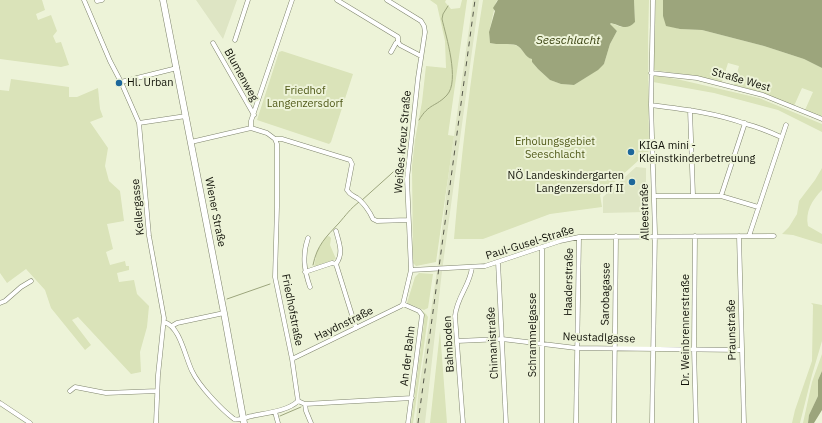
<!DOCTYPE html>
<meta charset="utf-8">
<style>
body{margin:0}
canvas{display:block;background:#edf3d8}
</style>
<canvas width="822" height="423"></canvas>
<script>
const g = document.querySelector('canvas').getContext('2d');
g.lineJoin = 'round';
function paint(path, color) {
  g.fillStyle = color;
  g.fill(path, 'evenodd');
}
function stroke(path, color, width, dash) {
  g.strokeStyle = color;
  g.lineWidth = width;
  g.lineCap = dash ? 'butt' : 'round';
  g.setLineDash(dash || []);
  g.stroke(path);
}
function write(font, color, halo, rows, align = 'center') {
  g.font = font + ' "IBM Plex Sans",sans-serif';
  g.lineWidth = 4;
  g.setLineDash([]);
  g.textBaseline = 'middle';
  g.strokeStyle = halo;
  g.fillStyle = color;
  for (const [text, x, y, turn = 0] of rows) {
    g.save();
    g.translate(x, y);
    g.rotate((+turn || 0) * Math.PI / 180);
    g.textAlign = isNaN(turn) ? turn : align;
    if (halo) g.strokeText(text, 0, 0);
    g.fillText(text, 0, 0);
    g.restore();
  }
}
const built = new Path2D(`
 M196,0H237L223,39Z
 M473,0H479L442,271L425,423H416L418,396L437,271L448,179Z
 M636,167L646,168V212L603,213V197Z`);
const green = new Path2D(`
 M0,0H42L45,10L36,14L38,20L51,15L57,31L53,36L56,43L61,42L69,65L61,67L0,59Z
 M430,0H446L445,2L451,9L460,8L462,0H467L448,135L454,136L436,262L416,266L413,263L412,166L415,140L422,102L426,66L446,68L445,41L437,5Z
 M483,0H498L496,2L489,32L490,43C498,45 509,43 515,45C523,48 524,56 532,59V62L538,69L550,80L561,84L574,85L591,74L604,64L610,44L617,31L609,25L611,23L621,27L635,22L634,0H649L648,41L649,151L600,195L602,207L550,214L483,239H454C461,159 470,79 483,0Z
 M656,0H663V16L669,26L680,29L702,30L764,46L804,59L822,68V117L805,110L813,92L802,88L794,106L764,93L734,85L739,66L728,63L722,82L697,76L653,70Z
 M282,51L353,74L331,142L329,144L257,120L279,52Z
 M653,75L681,80L759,98L822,124V132L778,110L714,93L653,82Z
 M11,79L69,87V97H77L98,88L100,109L103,117L90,122L108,148L105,166L109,181L120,191L124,221L107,224L113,249L106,252L110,265L125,261L126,266H129V270L117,273L119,282L134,280L137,294L149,306L147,327L140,352L141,372L131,374L78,317L72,320L91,345L85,350L51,308L45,290L26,269L7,283L0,273V90L9,91Z
 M822,168V190C812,200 805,212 808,226L822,234V244L793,235L782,234L789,227L797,214L799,201L815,180Z
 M329,236L331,238L330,245L336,259L314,267L317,251L326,237Z
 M419,273L433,274L428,308L424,310L407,303L415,277Z
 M811,303L822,305V341L812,375L800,423H792L795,410L812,361L813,305Z
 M422,311L426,314L428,317L413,423H411L424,322Z
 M440,331L447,423H430Z
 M822,354V371L818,380V396L809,415L808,423H803L812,382Z`);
const water = new Path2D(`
 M498,0H634L635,22C626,31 622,26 611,23L610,24L617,31L610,44L604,64L598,70L574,85L561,84L550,80L538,69L532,62V59C525,58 523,48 516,45C510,43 497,45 490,43L489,32L495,11L493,8Z
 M663,0H822V68L804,59L764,46L702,30L680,29L666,26L663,16Z
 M822,371V410L814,423H808L809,415L818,396V380Z`);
const stream = new Path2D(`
 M419,120C429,103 436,107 447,95C460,81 446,36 442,19L443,14L448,6
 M361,201L391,174L397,168L407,147
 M313,265C317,245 326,237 339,223C346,215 350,209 359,202
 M227,299L270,284
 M280,416L301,407`);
const minor = new Path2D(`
 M84,0L110,61L121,82L139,123L149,236L164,318L158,375L156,423
 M337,0L398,37V42L400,45L421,56
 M387,0L421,21L424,26L425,32L418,78L407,179L411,270L403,304
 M97,1L102,0
 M235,40L248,0
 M213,43L254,115
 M391,52L396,43L398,42
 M651,73L697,78L763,95L822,119
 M121,82L177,68
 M651,105C683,109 716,113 746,124C758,127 770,132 781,137
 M690,110L693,195
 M139,123L186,116
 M251,128V121L292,0
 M275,139L277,144V207L275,277L292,359L298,401
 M275,139H282L350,160L352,164L347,190C350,195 352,195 357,198C363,202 370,212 373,219L377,221L408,220
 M191,142L251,128L267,133L275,139
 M654,196H721L758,207
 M721,196L745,123
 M336,231C339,243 344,253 336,264
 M695,236L694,349L696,423
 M739,236L744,423
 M749,236L786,125
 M308,238C302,255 304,270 310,287
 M542,247V423
 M498,262L506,423
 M336,264L356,328
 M411,270L485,266L560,241L579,237L774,236
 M305,272L332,263L336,264
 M0,303L5,301L21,287L31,281
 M403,304L419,311L422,315L408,423
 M164,322C180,326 185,357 192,371C199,386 221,409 234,419C240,421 246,417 252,416C266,413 288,411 298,401
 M172,326L177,323L224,313
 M457,341L502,339L576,348L741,350
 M292,359L401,306L403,304
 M70,391L75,387L106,393L157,391
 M298,401L305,404L412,398
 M0,403L30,423
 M305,404L306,411L311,423
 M275,412L278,423
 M463,423L455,316C457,296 470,286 472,267
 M576,423L579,237
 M614,423L616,236
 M652,423L655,233L651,105L653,0`);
const primary = new Path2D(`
 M163,0L224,313L244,423`);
const rail = new Path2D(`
 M418,423L475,0`);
const markers = [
 [119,83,4,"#1d679a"],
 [631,152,4,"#1d679a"],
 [632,182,4,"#1d679a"]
];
const streetNames = [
 ["Blumenweg",241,75,61],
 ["Straße West",741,80,16],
 ["Weißes Kreuz Straße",403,142,-85],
 ["Kellergasse",138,207,-95],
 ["Wiener Straße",215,212,79],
 ["Alleestraße",645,212,-91],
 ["Paul-Gusel-Straße",530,243,-17],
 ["Haaderstraße",569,282,-89],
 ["Sarobagasse",606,294,-89],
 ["Friedhofstraße",292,310,79],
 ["Haydnstraße",344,324,-26],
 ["Dr. Weinbrennerstraße",686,330,-90],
 ["Praunstraße",732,330,-91],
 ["Schrammelgasse",533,335,-90],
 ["Neustadlgasse",599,338,2],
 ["Chimanistraße",493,343,-93],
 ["Bahnboden",449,344,-93],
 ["An der Bahn",408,356,-83]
];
const poiNames = [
 ["Hl. Urban",127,83],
 ["KIGA mini -",639,146],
 ["Kleinstkinderbetreuung",639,159],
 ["NÖ Landeskindergarten",624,176,"right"],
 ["Langenzersdorf II",624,189,"right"]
];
const parkNames = [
 ["Friedhof",305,91],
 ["Langenzersdorf",305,104],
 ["Erholungsgebiet",555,142],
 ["Seeschlacht",555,155]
];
const waterNames = [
 ["Seeschlacht",568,41]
];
paint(built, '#dee5c4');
paint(green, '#dae3b9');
paint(water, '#9ca57c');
stroke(stream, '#9ca57c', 1);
stroke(minor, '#7f846d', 5);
stroke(primary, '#7f846d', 7);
stroke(minor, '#fff', 4);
stroke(primary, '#fff', 6);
stroke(rail, '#555749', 1, [5, 5]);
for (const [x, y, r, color] of markers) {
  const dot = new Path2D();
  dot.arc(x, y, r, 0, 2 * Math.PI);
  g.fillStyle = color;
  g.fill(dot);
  stroke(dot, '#edf3d8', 1.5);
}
write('11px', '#111209', '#edf3d8', streetNames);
write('11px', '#111209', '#edf3d8', poiNames, 'left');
write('11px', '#515a1a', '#edf3d8', parkNames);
write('italic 12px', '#394110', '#edf3d8', waterNames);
</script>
